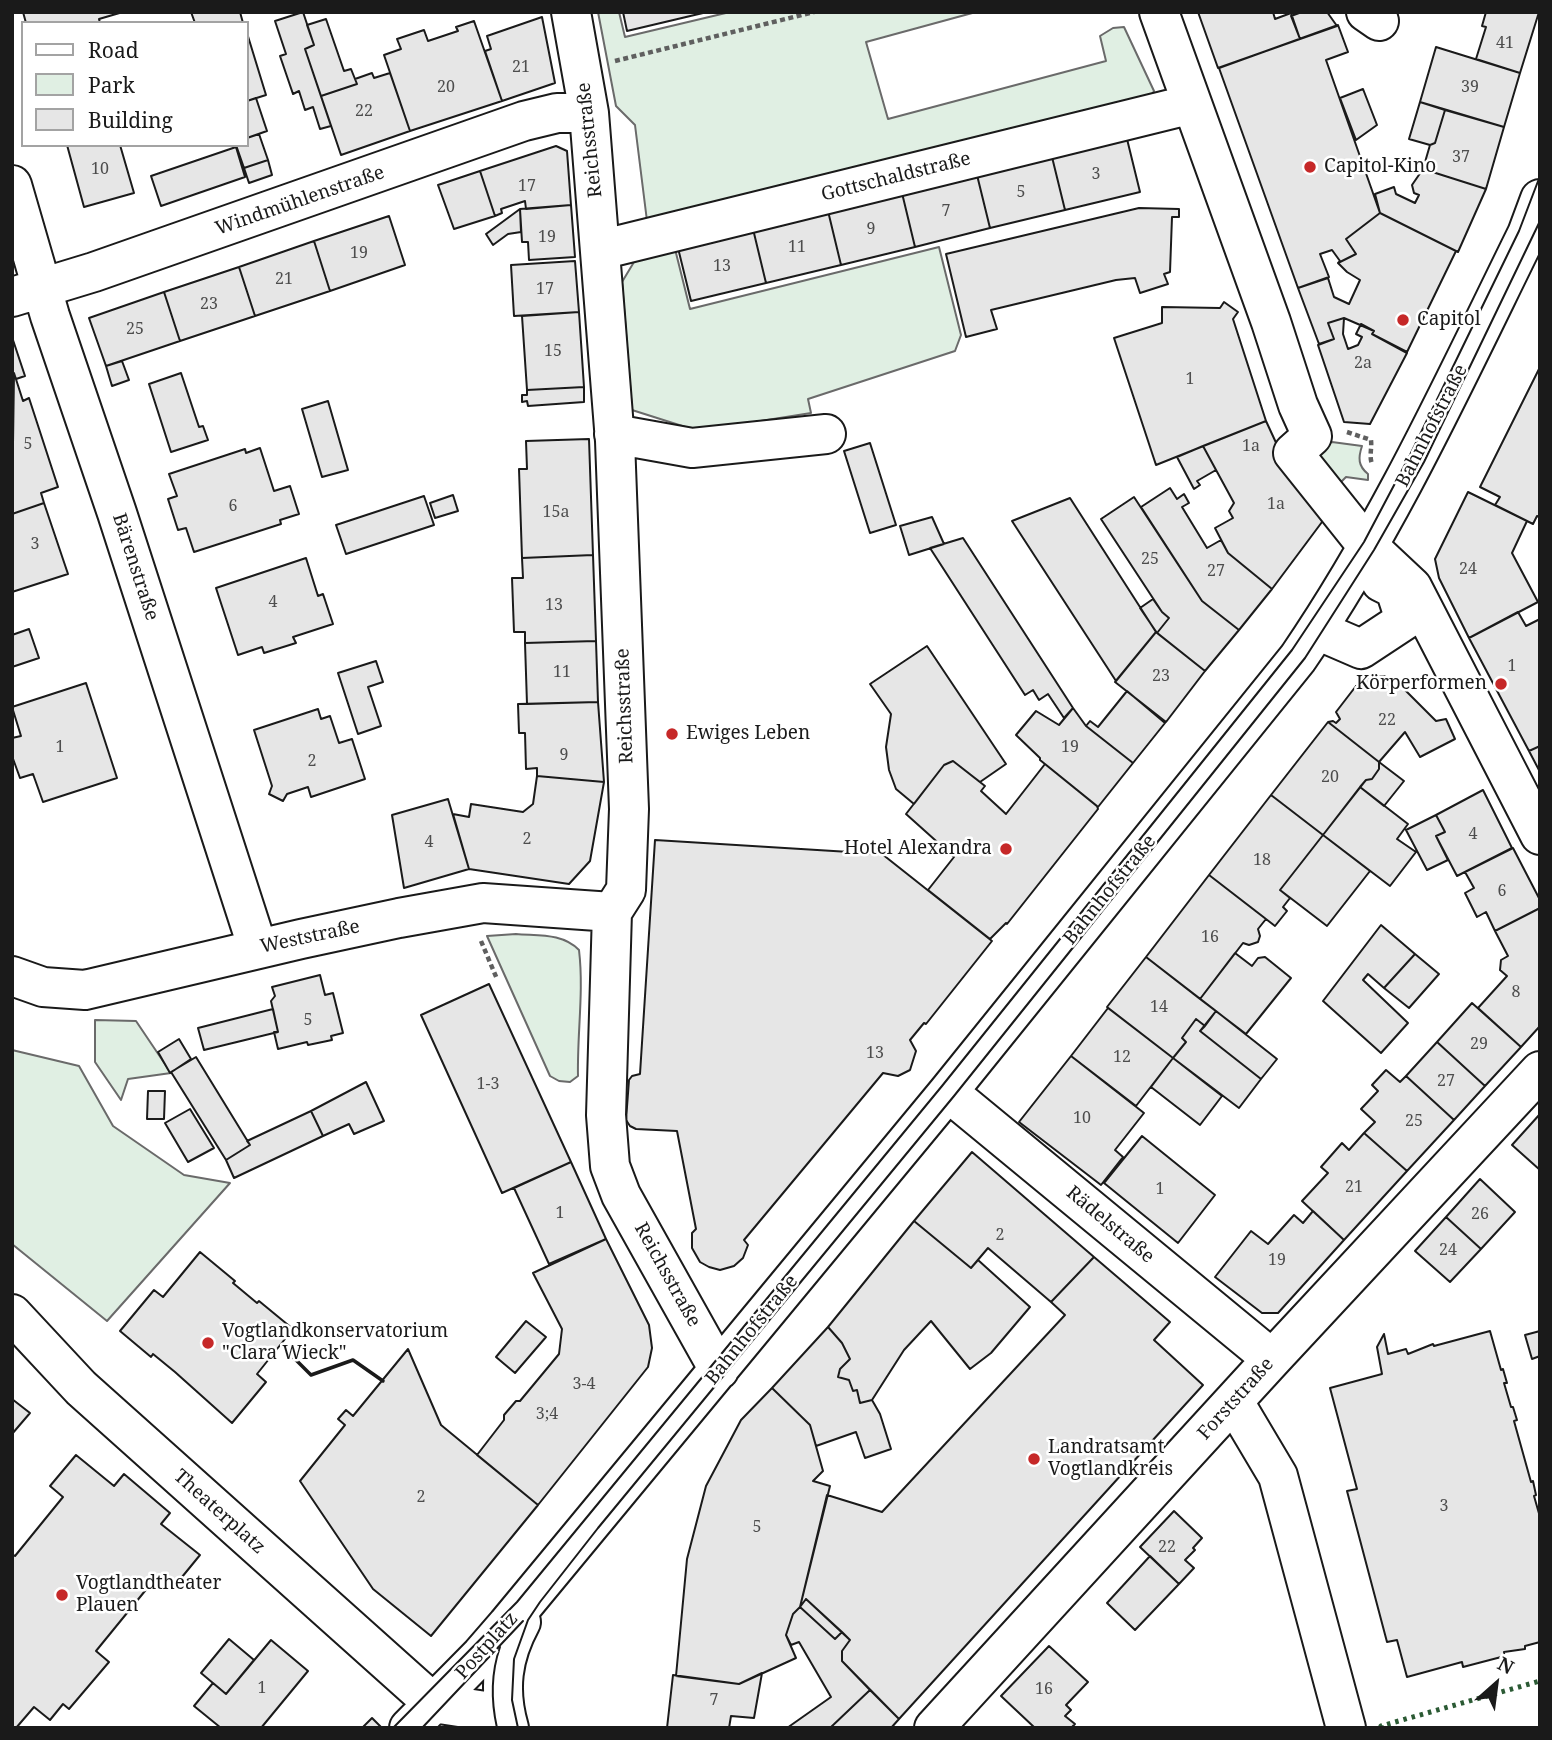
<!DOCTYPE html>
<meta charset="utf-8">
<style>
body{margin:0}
#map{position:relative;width:1552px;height:1740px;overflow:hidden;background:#fff;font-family:"Noto Serif",serif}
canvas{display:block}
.frame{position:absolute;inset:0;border:14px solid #1a1a1a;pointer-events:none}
.legend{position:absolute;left:21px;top:21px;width:228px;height:126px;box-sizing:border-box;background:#fff;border:2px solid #a3a3a3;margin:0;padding:9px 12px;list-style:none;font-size:21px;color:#1a1a1a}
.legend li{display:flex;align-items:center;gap:14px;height:35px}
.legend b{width:35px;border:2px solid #a3a3a3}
.north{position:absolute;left:1461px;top:1649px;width:70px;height:70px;-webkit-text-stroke:5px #fff;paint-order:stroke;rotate:28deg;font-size:19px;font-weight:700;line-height:28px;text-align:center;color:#1a1a1a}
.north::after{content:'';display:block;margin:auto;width:24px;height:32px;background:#1a1a1a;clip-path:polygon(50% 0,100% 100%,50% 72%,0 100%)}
</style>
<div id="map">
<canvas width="1552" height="1740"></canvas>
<div class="frame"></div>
<ul class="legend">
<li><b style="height:9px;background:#fff"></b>Road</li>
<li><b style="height:19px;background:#e0efe3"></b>Park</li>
<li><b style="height:19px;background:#e6e6e6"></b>Building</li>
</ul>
<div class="north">N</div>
</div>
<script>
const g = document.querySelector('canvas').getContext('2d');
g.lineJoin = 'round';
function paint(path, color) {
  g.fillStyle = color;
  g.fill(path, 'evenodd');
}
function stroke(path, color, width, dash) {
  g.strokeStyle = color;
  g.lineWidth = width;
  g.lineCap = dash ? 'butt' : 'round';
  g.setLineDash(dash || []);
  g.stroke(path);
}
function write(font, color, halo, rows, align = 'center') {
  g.font = font + ' "Noto Serif",serif';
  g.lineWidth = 5;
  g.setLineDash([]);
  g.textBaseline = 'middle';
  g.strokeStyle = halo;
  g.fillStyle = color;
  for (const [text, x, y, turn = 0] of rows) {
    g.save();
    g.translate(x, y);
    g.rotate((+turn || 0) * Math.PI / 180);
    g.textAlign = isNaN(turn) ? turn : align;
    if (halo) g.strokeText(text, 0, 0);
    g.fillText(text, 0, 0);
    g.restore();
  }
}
const green = new Path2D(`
 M598,12H619L625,37L730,12H976L866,42L888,119L1106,61L1100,36L1113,28L1124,27L1154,91L1148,102L648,229L635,125L616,106Z
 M674,245L690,309L939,247L961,335L955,351L808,399L811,413L698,431L632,410L622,282L634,262Z
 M1332,442L1362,446C1358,458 1358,466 1368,474V480L1346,477L1341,482L1305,451Z
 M516,934C539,936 562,933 579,950C584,992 577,1034 578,1076L570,1082L559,1081L550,1076L487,936Z
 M95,1020L136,1021L171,1073L128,1079L121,1100L95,1062Z
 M12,1050L79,1066L113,1126L184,1175L230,1183L107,1321L12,1244Z`);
const building = new Path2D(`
 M23,12H123L99,19L100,23H26Z
 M191,12H240L243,23H195Z
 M303,12L314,45L305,49L331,126L320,129L313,107L305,110L299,91L293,94L280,56L286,54L275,21Z
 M623,12H702L703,13L627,31Z
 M1198,12H1273L1275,19L1291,13L1300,39L1218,68Z
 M1302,12H1327L1337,26L1300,39L1291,16Z
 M1486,12H1539L1520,73L1476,59L1486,27L1482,26Z
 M542,17L555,83L502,101L485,51L491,49L487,36Z
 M326,19L344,71L351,69L357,84L321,96L305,49L314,45L307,25Z
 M474,21L502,101L410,131L384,55L401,49L397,39L424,30L428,41L458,31L456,27Z
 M1338,25L1348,52L1326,60L1380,213L1346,239L1356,254L1338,263L1340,261L1332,250L1320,254L1329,277L1298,288L1219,68Z
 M247,33L266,95L247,101Z
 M1436,47L1520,73L1504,127L1420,102Z
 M372,73L374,78L390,73L410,131L341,155L321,96L357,84L355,79Z
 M1363,89L1377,125L1356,140L1340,98Z
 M256,98L267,131L247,138V101Z
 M1420,102L1445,110L1435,143L1430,145L1409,139Z
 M1445,110L1504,127L1486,189L1423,169L1430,145L1435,143Z
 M259,134L268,160L244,168L236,145H247V138Z
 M1127,139L1140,192L1065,210L1052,157Z
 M67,145H120L134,193L84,207Z
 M556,146L567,151L571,205L526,209L525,201L501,209L502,213L495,216L480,171Z
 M236,147L245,177L161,206L151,176Z
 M1052,157L1065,210L990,228L977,175Z
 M268,160L272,175L249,183L244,168Z
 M1423,169L1486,189L1458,252L1380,213L1375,194L1394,187L1396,194L1415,203L1419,195L1414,193L1412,185Z
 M480,171L495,216L454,229L438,185Z
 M977,175L990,228L915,247L902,193Z
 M902,193L915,247L841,265L828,211Z
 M571,205L575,257L529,260L528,242H522L520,209Z
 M1139,208L1179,209V217H1172L1170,272L1164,274L1168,284L1140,293L1135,278L1116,280L991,310L997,329L966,337L946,254Z
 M520,209L521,232L508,234L493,245L486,234Z
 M828,211L841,265L766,283L753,229Z
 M1380,213L1456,251L1407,352L1372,334L1374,331L1344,318L1328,323L1334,339L1319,344L1298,288L1328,278L1334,297L1349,304L1360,280L1347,272L1338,263L1356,254L1346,239Z
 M389,216L405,265L330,291L314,241Z
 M753,229L766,283L691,301L678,248Z
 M314,241L330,291L255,316L239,267Z
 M575,261L579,312L514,316L511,265Z
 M239,267L255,316L180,341L164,292Z
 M164,292L180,341L106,366L89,318Z
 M1224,302L1238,312L1233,319L1266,421L1156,465L1114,338L1162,323V307L1220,308Z
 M579,312L584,387L527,390L522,316Z
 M1344,318L1343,334L1348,349L1358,345L1362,337L1356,334L1361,324L1374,331L1372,334L1407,353L1370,424L1344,422L1318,345L1334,339L1328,323Z
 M12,337L25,376L16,379L12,374Z
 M122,361L129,380L112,386L106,366Z
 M1540,367V517L1537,516L1533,524L1495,505L1500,497L1480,487Z
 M14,373L23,401L29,398L58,487L41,493L44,503L12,514Z
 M181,373L199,427L203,426L208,440L171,452L149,384Z
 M584,387V402L528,406L527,401L522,402V395H527V390Z
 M328,401L348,470L322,477L302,409Z
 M1266,421L1284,460L1320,505L1322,522L1272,589L1228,553L1215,528L1233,518L1229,511L1234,503L1203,446Z
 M589,439L593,555L522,558L519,469H527L526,441Z
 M870,443L896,525L870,533L844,451Z
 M1203,446L1216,470L1197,481L1200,485L1194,489L1177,457Z
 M260,448L274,491L290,486L299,514L280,520L281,524L194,552L186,528L178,530L168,499L177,496L169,474L245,449L246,453Z
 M1170,488L1177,499L1184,494L1189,503L1182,507L1207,548L1221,540L1228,553L1272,589L1239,630L1202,601L1141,507Z
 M1468,492L1527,521L1512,553L1538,602L1469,638L1439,578L1435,559Z
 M453,495L458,511L435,518L430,503Z
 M424,496L434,525L346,554L336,525Z
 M1134,497L1202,601L1239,630L1205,671L1157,633L1169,618L1162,612L1101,519Z
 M1070,498L1156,632L1116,681L1012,521Z
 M44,503L68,574L12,592V514Z
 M932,517L944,544L909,555L900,526Z
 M963,538L1073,708L1064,718L1048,694L1039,700L1033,690L1025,695L930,548Z
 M593,555L596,641L525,643V632H514L512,578H523L522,558Z
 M306,558L318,596L323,594L333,624L293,637L296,643L264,653L262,647L238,655L216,588Z
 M1153,599L1162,612L1169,618L1157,633L1140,608Z
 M1518,612L1526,626L1540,619V746L1529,751L1469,638Z
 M29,629L39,658L12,667V635Z
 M1156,632L1205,671L1166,722L1115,682Z
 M596,641L598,702L527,704L525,643Z
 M927,646L1006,764L980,782L953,761L944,765L914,804L896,789L889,770L886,747L891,714L870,684Z
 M376,661L383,682L368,687L381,726L358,734L338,673Z
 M1384,676L1399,684L1436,721L1446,719L1455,739L1420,757L1405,732L1379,762L1328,722L1333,721L1336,723L1340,719L1336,712L1356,686L1369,677Z
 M86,683L117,778L43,802L33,774L20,778L12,756V738L21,736L12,707Z
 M1127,691L1165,723L1133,763L1086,726L1090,721L1098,727Z
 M598,702L604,782L537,776V768L526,769L525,733H519L518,704Z
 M1073,708L1086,726L1133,763L1098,807L1040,760V758L1016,735L1036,711L1059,725Z
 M318,709L321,719L330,716L339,743L352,739L365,779L311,797L308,787L287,794L283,801L269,794L272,786L254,730Z
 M1328,722L1379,762V769L1372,779L1366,780L1323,835L1271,795Z
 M1540,746V772L1529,751Z
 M953,761L985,786L981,791L1006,814L1045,764L1097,806L1098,809L1007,924L1006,923L990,939L928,890L954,857L906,814L944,765Z
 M1379,762L1404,781L1384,806L1360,787L1366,780L1372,779L1379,769Z
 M537,776L604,782L590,861L569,884L469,869L453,814L469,817L471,804L523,812L533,804Z
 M1360,787L1408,824L1397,839L1416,852L1390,886L1323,835Z
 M1483,790L1512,848L1457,876L1436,836L1445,832L1436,815Z
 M1271,795L1323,835L1280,890L1290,898L1283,907L1287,911L1275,926L1209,875Z
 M448,799L469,869L404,888L392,815Z
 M1436,815L1445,832L1436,836L1448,860L1427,870L1406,830Z
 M1323,835L1370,871L1327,926L1280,890Z
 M655,840L882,854L992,941L926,1024L924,1023L910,1040L916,1051L910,1070L898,1076L883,1073L744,1240L748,1245L743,1258L734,1266L720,1270L709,1267L700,1262L692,1248V1233L696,1229L677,1131L636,1129L630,1126L626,1120L629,1080L632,1076L640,1074Z
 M1513,848L1540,900V908L1495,931L1486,912L1477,917L1465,893L1474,888L1465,872Z
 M1209,875L1266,919L1258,929L1260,936L1258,942L1249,945L1243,943L1200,999L1146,957Z
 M1540,908V1026L1521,1047L1478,1008L1507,976L1500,970L1501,960L1508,956L1495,931Z
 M1381,925L1415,954L1384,988L1368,974L1363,980L1408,1023L1381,1053L1323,1001Z
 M1235,953L1252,966L1258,958L1265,957L1291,978L1246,1034L1200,999Z
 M1415,954L1439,974L1409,1008L1384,988Z
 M1146,957L1216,1011L1205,1026L1196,1019L1182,1038L1186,1042L1173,1058L1107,1007Z
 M320,975L325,995L333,993L343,1033L331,1036L332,1040L308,1045L307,1042L278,1049L274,1032H278L271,1001L275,996L272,987Z
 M489,984L571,1162L502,1193L421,1015Z
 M1472,1003L1521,1047L1485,1086L1437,1042Z
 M1108,1008L1173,1058L1136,1106L1071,1056Z
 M273,1009L278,1032L204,1050L198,1028Z
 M1216,1011L1277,1059L1261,1079L1200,1031Z
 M1196,1019L1205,1026L1200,1031L1261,1079L1239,1108L1173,1058L1186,1042L1182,1038Z
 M179,1039L191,1059L170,1073L158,1052Z
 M1437,1042L1485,1086L1454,1120L1406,1076Z
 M1071,1056L1144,1113L1115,1150L1123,1157L1101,1185L1019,1122Z
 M196,1057L250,1145L226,1160L171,1072Z
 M1173,1058L1222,1096L1200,1125L1151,1087Z
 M1386,1070L1400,1082L1406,1076L1454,1120L1407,1171L1364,1133L1375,1122L1361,1109L1378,1091L1372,1085Z
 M366,1082L384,1121L354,1134L349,1124L323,1136L311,1111Z
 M148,1091H165L164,1119H147Z
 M190,1109L214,1148L188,1162L165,1123Z
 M311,1111L323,1136L234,1178L226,1160L250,1145L247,1141Z
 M1540,1114V1170L1512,1145Z
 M1364,1133L1407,1171L1344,1240L1302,1201L1328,1173L1321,1167L1342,1143L1349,1150Z
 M1142,1136L1215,1195L1178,1243L1104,1183Z
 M972,1152L1094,1257L1051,1302L988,1248L971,1268L914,1221Z
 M571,1162L606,1239L549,1264L514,1188Z
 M1480,1179L1515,1212L1481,1249L1446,1217Z
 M1313,1211L1344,1240L1278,1313H1262L1215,1277L1251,1231L1268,1244L1294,1215L1303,1223Z
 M1446,1217L1481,1249L1450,1282L1415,1251Z
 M914,1221L971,1268L978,1260L1030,1307L991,1353L970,1369L931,1321L904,1350L872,1400L860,1403L857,1390L853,1391L849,1380L838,1377L840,1369L850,1359L842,1343L828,1327Z
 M606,1239L649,1325L652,1348L648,1367L538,1505L477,1455L504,1420V1415L516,1401H520L559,1354L562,1329L533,1273Z
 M200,1252L235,1281L233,1283L257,1303L259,1301L293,1329L257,1374L266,1382L232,1423L175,1372L153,1354L151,1357L120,1331L154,1290L163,1297Z
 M1094,1257L1170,1322L1154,1340L1203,1385L899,1719L842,1661V1651L850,1640L806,1599L800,1607L827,1495L882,1512L1065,1315L1051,1302Z
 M526,1321L546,1337L515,1373L496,1357Z
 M828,1327L842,1343L850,1359L840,1369L838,1377L849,1380L853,1391L857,1390L860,1403L872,1400L880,1414L891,1449L865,1458L856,1432L816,1446L810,1425L772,1388Z
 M1490,1331L1501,1370L1503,1369L1507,1383H1504L1511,1407H1513L1517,1420L1514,1421L1531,1482L1533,1481L1536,1495L1534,1496L1540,1517V1642L1525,1646V1649L1504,1652L1505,1656L1463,1667L1462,1662L1407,1677L1397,1640L1387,1642L1347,1491L1357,1489L1330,1388L1382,1374L1377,1347L1384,1334L1388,1354L1406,1349L1408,1354L1433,1344L1434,1346Z
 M1540,1331V1356L1532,1359L1525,1335Z
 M408,1349L441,1425L538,1505L431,1636L373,1589L300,1481L345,1425L338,1419L346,1410L353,1416Z
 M772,1388L810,1425L823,1471L813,1481L830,1486L800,1607L793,1614L786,1635L796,1658L739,1684L676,1676L687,1559L706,1486L741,1420Z
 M12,1399L30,1413L12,1434Z
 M76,1455L114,1486L124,1474L170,1513L161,1524L200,1555L173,1588L158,1575L96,1651L109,1662L69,1709L63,1704L50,1720L34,1707L16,1728H12V1554L15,1556L63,1497L50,1486Z
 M1174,1511L1202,1538L1193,1548L1195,1550L1185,1560L1194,1568L1179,1584L1140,1547Z
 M1150,1556L1179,1584L1135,1630L1107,1603Z
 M806,1599L842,1632L835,1639L800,1607Z
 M800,1607L835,1639L842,1632L850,1640L842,1651V1661L870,1690L830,1728H787L831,1697L799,1642L791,1645L786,1635L793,1614Z
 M229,1639L254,1660L226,1694L201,1673Z
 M271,1640L308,1671L261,1728H221L194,1706L213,1683L226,1694Z
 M1049,1646L1088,1682L1066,1705L1071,1710L1065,1716L1075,1724L1071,1728H1035L1001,1696Z
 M762,1673L754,1718L731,1716L729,1728H667L673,1675L739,1684Z
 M870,1690L899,1719L891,1728H830Z
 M372,1718L382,1728H362Z`);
const path = new Path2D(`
 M615,61L814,12
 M1347,432L1371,440C1372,449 1369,456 1372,464
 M481,941L497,979`);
const minor = new Path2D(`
 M571,12L589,113L615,441L629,809L626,890L612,912L606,1115L610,1166L621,1195L719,1370
 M1159,12L1271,322L1298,405L1312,436L1293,453L1364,542L1412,587L1540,835
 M1366,12L1379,21
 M12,185L50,316L117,513L258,949
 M600,250L1192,104
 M12,297L94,272L524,121L557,113H589
 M614,434L692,448L826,434
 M1317,630L1361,649L1405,620L1395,589L1381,582
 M12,976L43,987L85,990L301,939L399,918L483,903L612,912
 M948,1092L1272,1359
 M12,1314L81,1388L433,1703
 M1234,1402L1278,1476L1346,1728
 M433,1703L505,1714
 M409,1728L481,1655L507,1625L948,1092L1298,658C1389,525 1456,378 1527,234L1540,199
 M509,1728C498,1690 502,1657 521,1622
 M934,1728L1272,1359L1540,1071`);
const tram = new Path2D(`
 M393,1728L517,1602L942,1086L1292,650L1364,542L1410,455L1519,231L1540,176
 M422,1728L523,1621
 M497,1728C491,1701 491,1673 500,1647
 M518,1728L512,1700L514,1659L528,1620L540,1602L598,1528L954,1096L1305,658L1374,550L1424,462L1540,221`);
const hedge = new Path2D(`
 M1382,1728L1381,1726L1540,1681`);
const wall = new Path2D(`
 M289,1353L311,1375L353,1360L383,1381`);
const markers = [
 [1310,167,7,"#c62828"],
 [1403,320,7,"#c62828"],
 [1501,684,7,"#c62828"],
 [672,734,7,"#c62828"],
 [1006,849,7,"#c62828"],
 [208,1343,7,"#c62828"],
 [1034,1459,7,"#c62828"],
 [62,1595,7,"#c62828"]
];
const numberNames = [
 ["41",1505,43],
 ["21",521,67],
 ["20",446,87],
 ["39",1470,87],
 ["22",364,111],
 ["37",1461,157],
 ["10",100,169],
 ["3",1096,174],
 ["17",527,186],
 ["5",1021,192],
 ["7",946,211],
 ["9",871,229],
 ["19",547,237],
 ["11",797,247],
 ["19",359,253],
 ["13",722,266],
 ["21",284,279],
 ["17",545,289],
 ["23",209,304],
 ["25",135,329],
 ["15",553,351],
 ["2a",1363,363],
 ["1",1190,379],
 ["5",28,444],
 ["1a",1251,446],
 ["1a",1276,504],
 ["6",233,506],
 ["15a",556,512],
 ["3",35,544],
 ["25",1150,559],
 ["24",1468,569],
 ["27",1216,571],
 ["4",273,602],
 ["13",554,605],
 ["1",1512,666],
 ["11",562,672],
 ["23",1161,676],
 ["22",1387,720],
 ["1",60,747],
 ["19",1070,747],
 ["9",564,755],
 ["2",312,761],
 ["20",1330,777],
 ["4",1473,834],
 ["2",527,839],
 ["4",429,842],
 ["18",1262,860],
 ["6",1502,891],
 ["16",1210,937],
 ["8",1516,992],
 ["14",1159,1007],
 ["5",308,1020],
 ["29",1479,1044],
 ["13",875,1053],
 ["12",1122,1057],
 ["27",1446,1081],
 ["1-3",488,1084],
 ["10",1082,1118],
 ["25",1414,1121],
 ["21",1354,1187],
 ["1",1160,1189],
 ["1",560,1213],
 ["26",1480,1214],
 ["2",1000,1235],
 ["24",1448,1250],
 ["19",1277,1260],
 ["3-4",584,1384],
 ["3;4",547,1414],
 ["2",421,1497],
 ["3",1444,1506],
 ["5",757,1527],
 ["22",1167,1547],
 ["1",262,1688],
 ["16",1044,1689],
 ["7",714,1700]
];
const streetNames = [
 ["Reichsstraße",590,140,-96],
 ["Gottschaldstraße",896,177,-14],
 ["Windmühlenstraße",300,201,-19],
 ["Bahnhofstraße",1432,426,-63],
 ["Bärenstraße",135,567,72],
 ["Reichsstraße",625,706,-92],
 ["Bahnhofstraße",1110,890,-51],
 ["Weststraße",310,937,-12],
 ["Rädelstraße",1110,1225,40],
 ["Reichsstraße",667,1275,61],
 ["Bahnhofstraße",752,1330,-51],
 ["Forststraße",1236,1399,-48],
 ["Theaterplatz",219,1512,42],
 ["Postplatz",487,1646,-48]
];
const poiNames = [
 ["Capitol-Kino",1324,167],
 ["Capitol",1417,320],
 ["Körperformen",1487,684,"right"],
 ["Ewiges Leben",686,734],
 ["Hotel Alexandra",992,849,"right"],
 ["Vogtlandkonservatorium",222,1332],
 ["\"Clara Wieck\"",222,1354],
 ["Landratsamt",1048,1448],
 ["Vogtlandkreis",1048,1470],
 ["Vogtlandtheater",76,1584],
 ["Plauen",76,1606]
];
paint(green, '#e0efe3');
stroke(green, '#6a6a6a', 2);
paint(building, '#e6e6e6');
stroke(building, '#1a1a1a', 2);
stroke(minor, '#1a1a1a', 42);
stroke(path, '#5f5f5f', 4.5, [5, 3.5]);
stroke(minor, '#fff', 38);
stroke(tram, '#1a1a1a', 2);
stroke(hedge, '#2b5a34', 5, [3.5, 5]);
stroke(wall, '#1a1a1a', 3.5);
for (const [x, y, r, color] of markers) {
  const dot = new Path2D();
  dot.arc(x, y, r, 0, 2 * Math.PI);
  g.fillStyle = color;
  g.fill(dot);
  stroke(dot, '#fff', 2.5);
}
write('16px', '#4d4d4d', null, numberNames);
write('19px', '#1a1a1a', '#fff', streetNames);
write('19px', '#1a1a1a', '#fff', poiNames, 'left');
</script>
